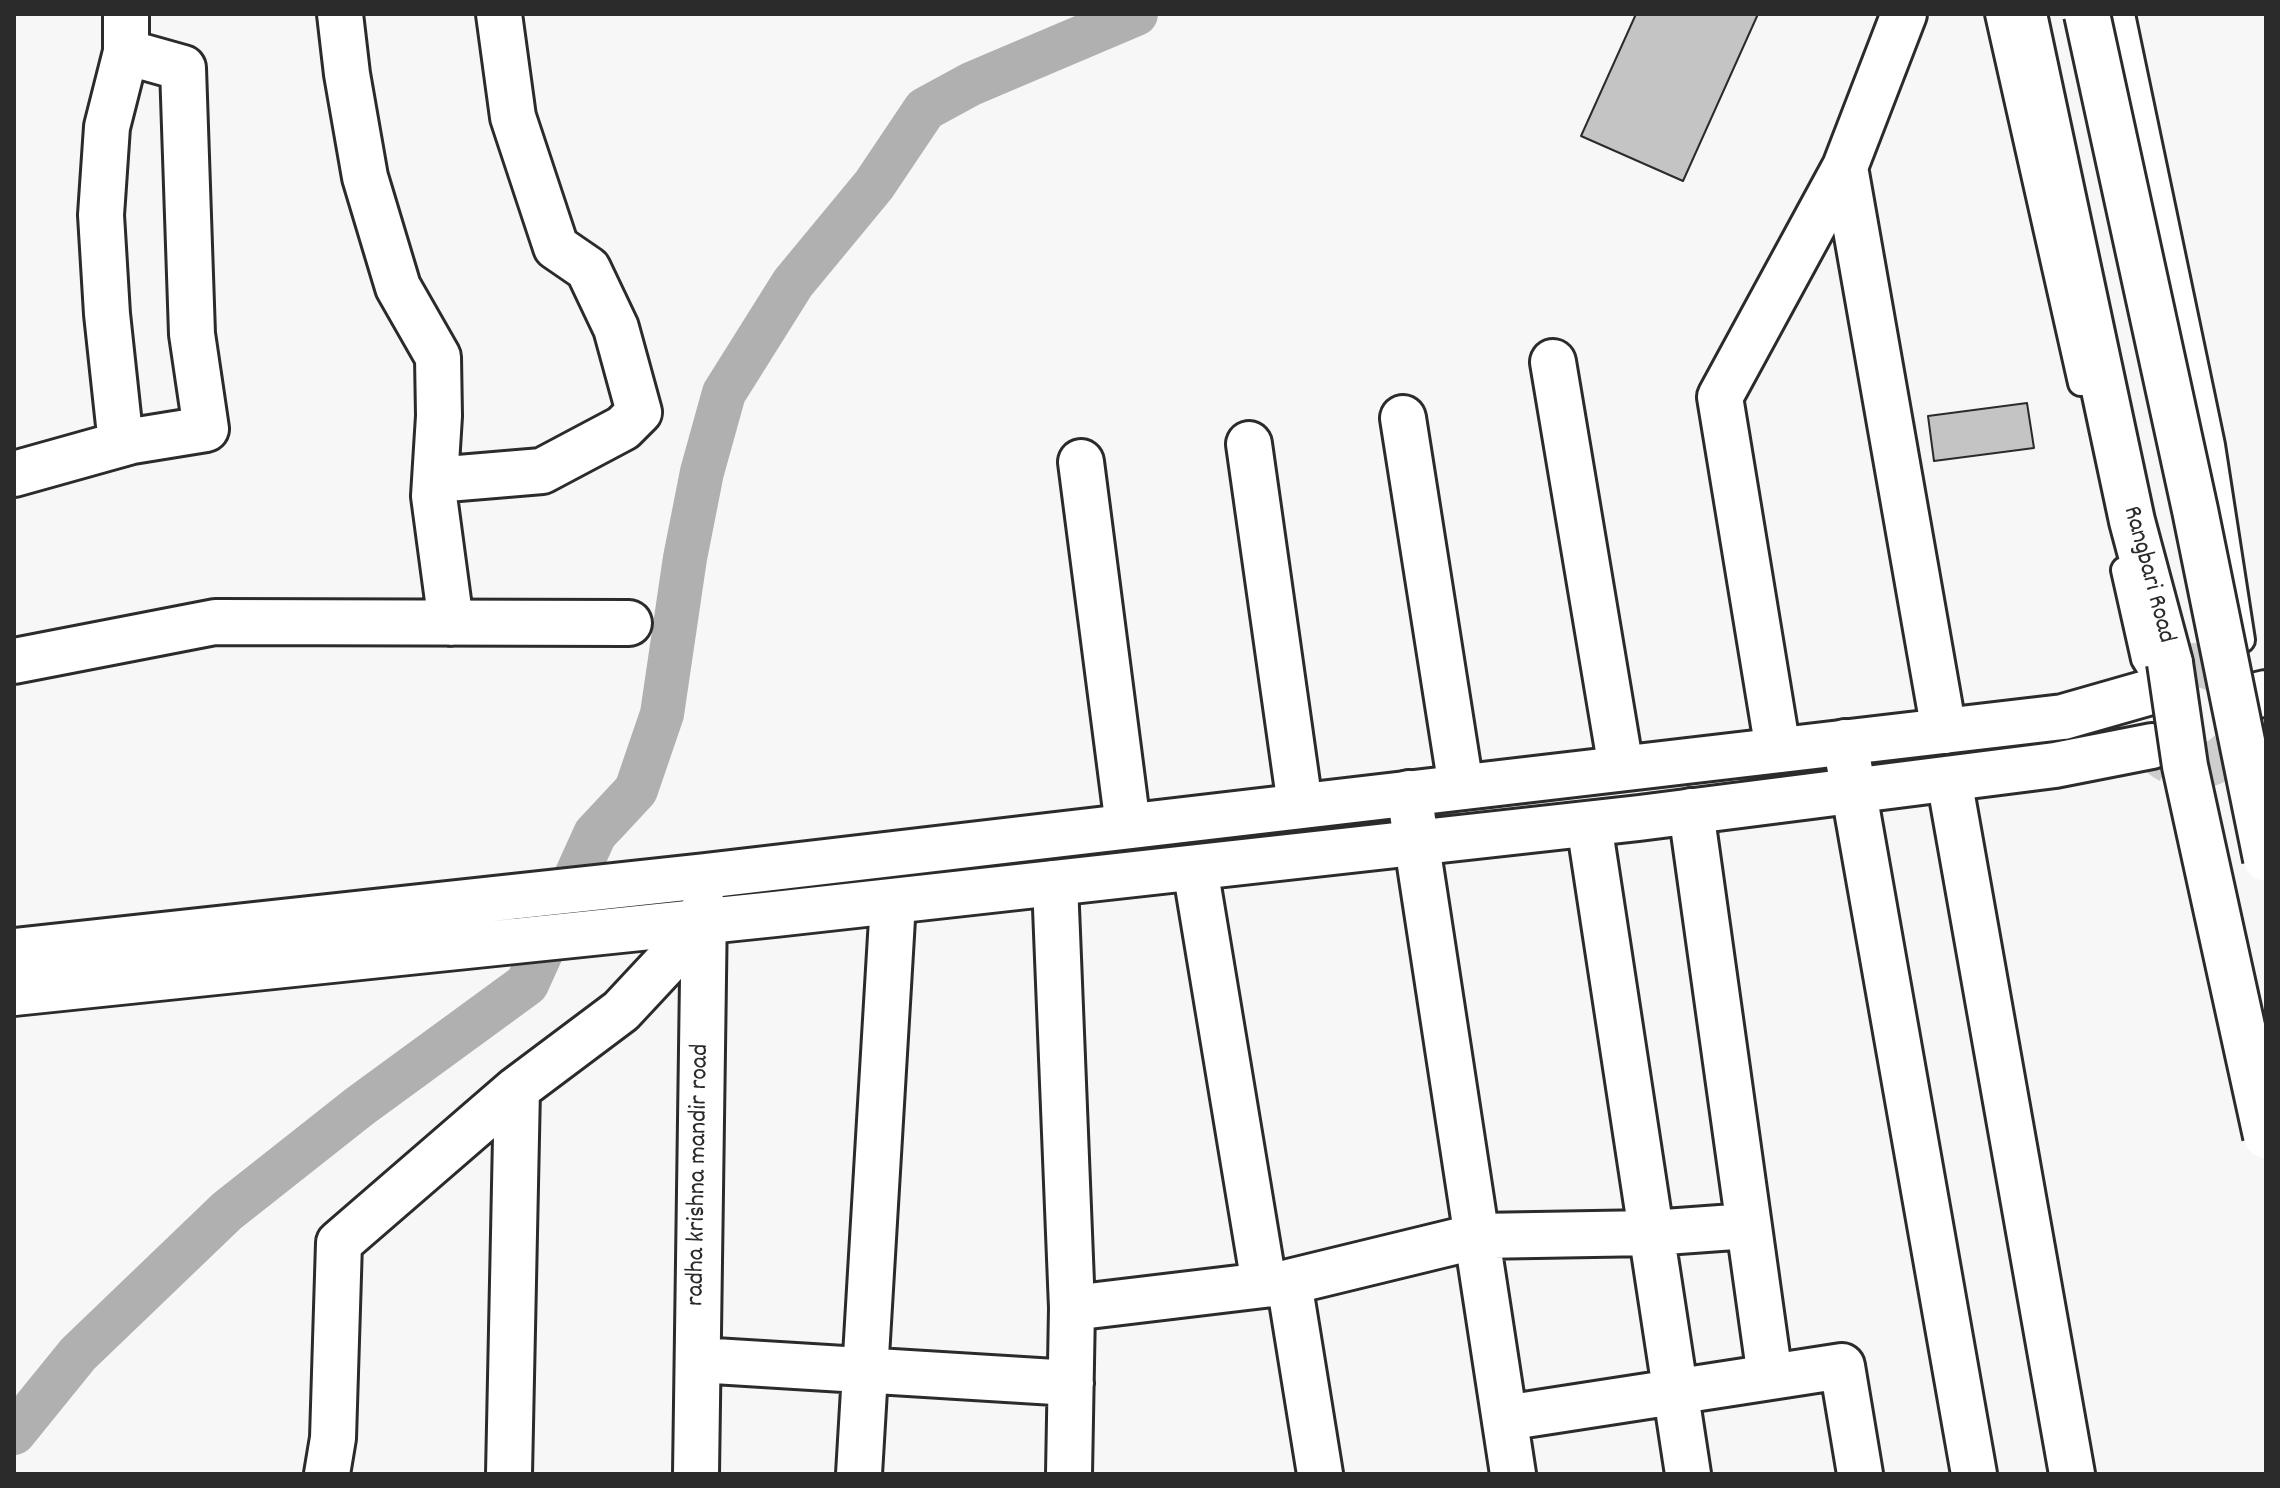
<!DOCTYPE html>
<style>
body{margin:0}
#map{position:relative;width:2280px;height:1488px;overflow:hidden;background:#f7f7f7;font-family:Dekko,sans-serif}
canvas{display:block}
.frame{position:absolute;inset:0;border:16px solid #2b2b2b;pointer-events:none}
</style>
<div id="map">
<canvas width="2280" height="1488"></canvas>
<div class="frame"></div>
</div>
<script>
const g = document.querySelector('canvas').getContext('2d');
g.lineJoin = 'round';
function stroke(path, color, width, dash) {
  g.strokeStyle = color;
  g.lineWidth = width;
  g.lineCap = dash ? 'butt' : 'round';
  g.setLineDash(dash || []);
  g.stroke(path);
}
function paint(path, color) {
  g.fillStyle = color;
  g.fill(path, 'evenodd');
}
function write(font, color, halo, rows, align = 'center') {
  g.font = font + ' Dekko,sans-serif';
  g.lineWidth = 6;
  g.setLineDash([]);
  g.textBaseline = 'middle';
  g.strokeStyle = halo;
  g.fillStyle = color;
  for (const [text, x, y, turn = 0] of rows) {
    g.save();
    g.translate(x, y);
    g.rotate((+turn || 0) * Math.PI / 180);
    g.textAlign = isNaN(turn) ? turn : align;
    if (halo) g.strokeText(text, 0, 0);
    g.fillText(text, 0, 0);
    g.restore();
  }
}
const canal = new Path2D(`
 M14,1433L78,1354L227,1211L360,1106L527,984L595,834L636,790L662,714L685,558L702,472L724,393L793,283L874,185L925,109L971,84L1136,14`);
const building = new Path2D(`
 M1636,14H1758L1683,181L1581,136Z
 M2027,403L2034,448L1934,461L1928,416Z`);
const tertiaryTunnel = new Path2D(`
 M2142 716a51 51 0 1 1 102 0a51 51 0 1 1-102 0Z`);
const service = new Path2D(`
 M1998,14L2081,383
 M2122,14L2212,445L2242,640
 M2124,570L2144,659L2157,680`);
const minor = new Path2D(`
 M340,14L347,74L365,177L398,287L438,357L439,416L434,496L451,623
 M1845,167L1944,731
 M1553,362L1621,768
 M1403,418L1461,787
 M121,444L107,314L101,215L107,127L126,52V14
 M1249,444L1300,805
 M1081,462L1128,826
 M14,474L132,441L206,429L192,334L183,68L126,52
 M435,480L542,471L623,428L639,412L616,328L588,269L556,247L513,117L499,14
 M14,661L215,622L629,623
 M1845,742L1974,1474
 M1778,750L1720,397L1845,167L1904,14
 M1949,779L2072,1474
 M1409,793L1513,1474
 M1691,811L1770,1377
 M1589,824L1688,1474
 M1195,868L1264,1284
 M1055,883L1072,1308L1069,1474
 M1289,1282L1320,1474
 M1072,1308L1289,1282L1478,1236L1651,1233L1748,1226
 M698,1360L1071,1383
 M1505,1418L1842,1366L1860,1474
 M327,1474L333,1438L339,1243L517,1089L621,1011L704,922
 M509,1474L517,1089
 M696,1474L704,908
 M859,1474L893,902`);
const tertiary = new Path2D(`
 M2024,14L2132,521L2170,663
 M2241,699L2266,693
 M14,951L705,876L2063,717L2147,693
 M14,993L775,914L1639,818L2055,765L2152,746`);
const tertiaryBridge = new Path2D(`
 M2087,14L2195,510L2266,859
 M2170,663L2185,766L2266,1136`);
const streetNames = [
 ["Rangbari Road",2147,575,75],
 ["radha krishna mandir road",700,1175,-89]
];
stroke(canal, '#b0b0b0', 44);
paint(building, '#c4c4c4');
stroke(building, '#2b2b2b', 2);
stroke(tertiaryTunnel, '#cecece', 44, [44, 22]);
stroke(service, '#2b2b2b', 30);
stroke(minor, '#2b2b2b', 50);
stroke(tertiary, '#2b2b2b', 50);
stroke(service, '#fff', 24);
stroke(minor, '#fff', 44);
stroke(tertiary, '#fff', 44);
stroke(tertiaryBridge, '#2b2b2b', 50, []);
stroke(tertiaryBridge, '#fff', 44);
write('26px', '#2b2b2b', '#fff', streetNames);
</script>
